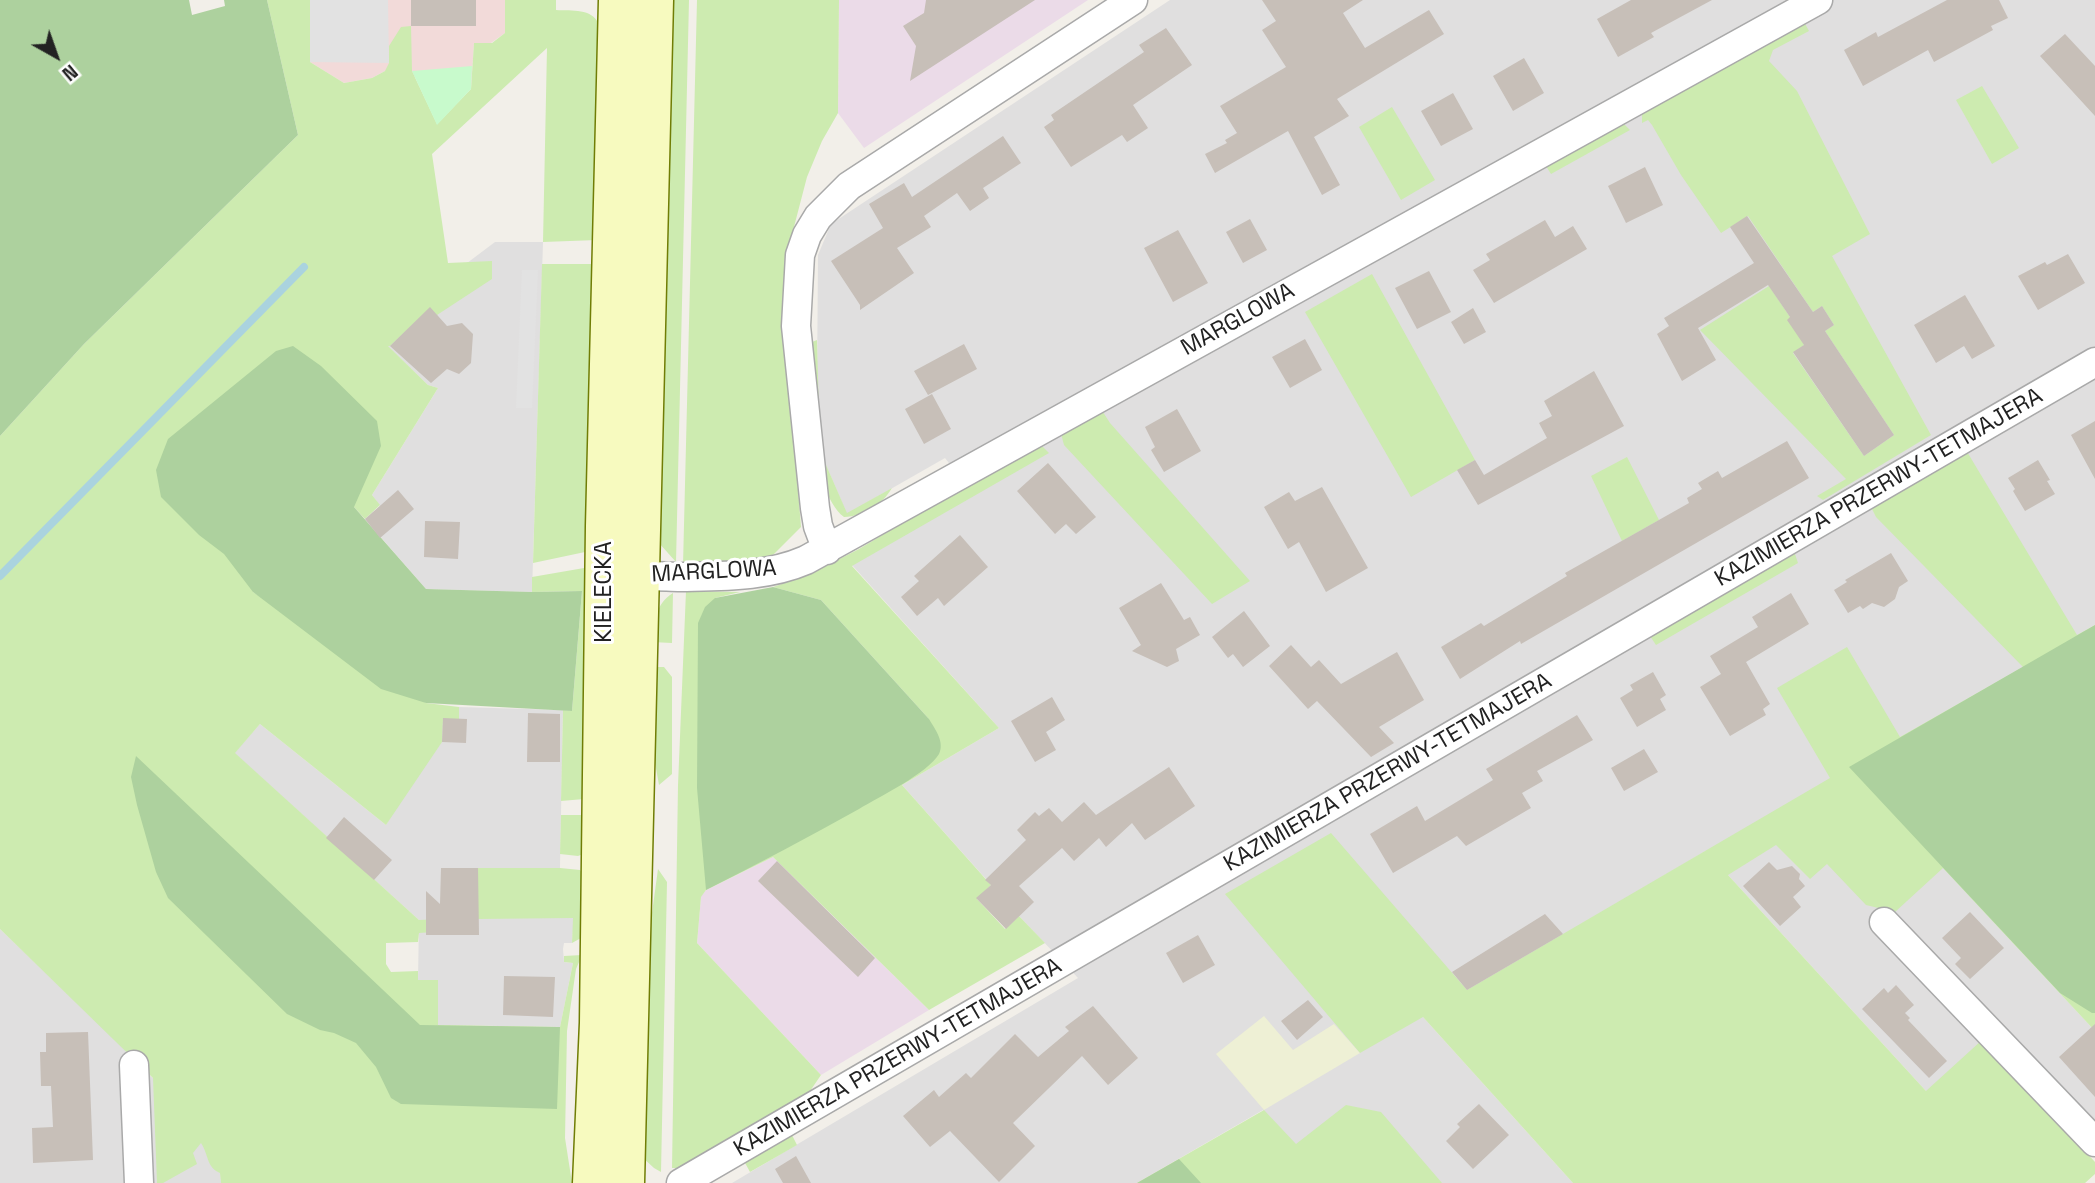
<!DOCTYPE html>
<style>
body{margin:0}
#map{position:relative;width:2095px;height:1183px;overflow:hidden;background:#f2efe9;font-family:"Space Grotesk",sans-serif}
canvas{display:block}
.north{position:absolute;left:21px;top:21px;width:70px;height:70px;-webkit-text-stroke:5px #fff;paint-order:stroke;rotate:140deg;font-size:19px;font-weight:700;line-height:28px;text-align:center;color:#222}
.north::after{content:'';display:block;margin:auto;width:24px;height:32px;background:#222;clip-path:polygon(50% 0,100% 100%,50% 72%,0 100%)}
</style>
<div id="map">
<canvas width="2095" height="1183"></canvas>
<div class="north">N</div>
</div>
<script>
const g = document.querySelector('canvas').getContext('2d');
g.lineJoin = 'round';
function paint(path, color) {
  g.fillStyle = color;
  g.fill(path, 'evenodd');
}
function stroke(path, color, width, dash) {
  g.strokeStyle = color;
  g.lineWidth = width;
  g.lineCap = dash ? 'butt' : 'round';
  g.setLineDash(dash || []);
  g.stroke(path);
}
function write(font, color, halo, rows, align = 'center') {
  g.font = font + ' "Space Grotesk",sans-serif';
  g.lineWidth = 6;
  g.setLineDash([]);
  g.textBaseline = 'middle';
  g.strokeStyle = halo;
  g.fillStyle = color;
  for (const [text, x, y, turn = 0] of rows) {
    g.save();
    g.translate(x, y);
    g.rotate((+turn || 0) * Math.PI / 180);
    g.textAlign = isNaN(turn) ? turn : align;
    if (halo) g.strokeText(text, 0, 0);
    g.fillText(text, 0, 0);
    g.restore();
  }
}
const residential = new Path2D(`
 M1170,0H2095V625L1850,767L2095,1031V1126L1926,1091L1706,851L1423,1017L1573,1183H1331L1263,1110L1137,1183H732L1078,978L1019,916L902,785L999,728L852,565L974,495L945,458L847,514L820,451L817,385L818,255L831,224Z
 M495,242H543L532,592L426,589L365,519L380,506L372,495L438,388L428,385L374,333Z
 M459,707L563,710L559,918H574L572,943H564L563,949L564,962L573,963L560,1027L438,1025V981L418,980L419,920L234,753L260,724L386,825L443,718L459,719Z
 M0,929L119,1043L219,1147L221,1183H0Z`);
const commercial = new Path2D(`
 M310,0H505V33L491,43H474L471,89L385,71L372,78L344,83L310,62Z`);
const industrial = new Path2D(`
 M839,0H1088L864,148L838,113Z
 M773,857L929,1010L821,1075L697,943L701,896L706,890Z`);
const farmland = new Path2D(`
 M1264,1016L1293,1050L1334,1024L1360,1053L1264,1110L1216,1054Z`);
const grass = new Path2D(`
 M267,0H310V62L344,83L372,78L385,71L389,63V46L401,27L411,26L412,71L437,124L471,89L474,43H492L505,33V0H556V10C573,11 591,8 599,24L597,240L543,242L547,48L432,154L448,263L492,261V279L437,315L430,308L390,346H388L428,385L438,388L372,495L380,505L365,519L354,507L253,592L426,703L459,707V719H443L442,742L386,825L260,724L235,753L419,920L441,919L433,932L419,933L418,942L386,943V964L391,972L418,971V980H438V1025L560,1027L573,963L564,962V956L582,955L576,969L567,1031L565,1138L572,1183H221L220,1173C206,1167 209,1155 201,1143L193,1153L197,1164L163,1183H157L153,1078L0,929V436L84,344L298,135Z
 M667,0H689L676,562L659,543Z
 M697,0H839L838,113L822,141L807,177L789,246L785,327L801,527L774,554L754,563L683,565Z
 M1803,20L1809,31L1773,50L1769,61L1797,91L1870,234L1832,256L1931,435L1823,500L1817,496L1846,479L1700,330L1769,286L1790,317L1804,345L1793,353L1864,456L1894,435L1825,331L1834,325L1822,306L1813,312L1748,216L1721,233L1681,175L1652,125L1648,120L1642,123V109Z
 M1982,86L2019,148L1992,164L1956,100Z
 M1392,107L1435,180L1401,200L1359,127Z
 M1623,123L1630,130L1551,174L1544,163Z
 M542,264H595L585,552L533,563Z
 M1372,274L1475,460L1411,497L1305,312Z
 M817,340L820,451L847,513L892,488C882,505 864,516 844,517C809,489 811,389 807,344Z
 M1101,409L1110,423L1250,581L1212,604L1064,445L1060,430Z
 M1032,445L1043,447L1049,453L852,566L999,728L902,785L991,885L977,899L1005,929L1019,916L1045,943L929,1010L773,857L706,890L701,897L697,943L821,1075L808,1094L681,1168H672L678,785L686,591L740,592L715,598L929,719L821,600L773,587L808,575L859,549Z
 M1966,450L2077,635L2095,625V1031L1943,868L1895,912L1866,905L1827,864L1810,879L1776,845L1728,875L1926,1091L1982,1040L2095,1162V1174L2085,1183H1573L1423,1017L1360,1053L1225,894L1331,833L1467,990L1830,778L1777,688L1847,647L1900,737L2023,667L1876,517L1870,505Z
 M1627,457L1659,520L1622,541L1591,476Z
 M1793,548L1798,563L1656,645L1648,633Z
 M584,568L589,569L584,799L561,801L563,710L572,711L582,591L532,592V577Z
 M673,593L672,643L652,642C655,622 654,605 673,593Z
 M651,667H664L672,677V774L659,785L652,746Z
 M561,815H581L583,817V854L578,856L560,854Z
 M478,868H560L580,870L582,873L581,938L572,943L573,918L478,919Z
 M658,869L667,882L661,1172L654,1168L642,1157L643,979Z
 M1346,1105L1381,1112L1442,1183H1137L1264,1110L1296,1144Z
 M791,1133L797,1145L750,1172L744,1161Z`);
const forest = new Path2D(`
 M0,0H189L192,15L225,6L224,0H267L298,135L84,344L0,436Z
 M293,346L321,366L377,421L381,446L354,507L426,589L532,592L582,591L572,711L426,703L381,689L253,592L224,554L199,535L161,497L156,470L168,439L276,351Z
 M773,587L821,600L929,719C935,729 945,742 939,754C928,773 879,797 859,809C809,837 758,864 706,890L697,788L698,623L705,607L715,598Z
 M2095,625V1013H2092L2060,993L1849,767Z
 M136,756L420,1025L560,1027L557,1109L401,1104L391,1098L376,1067L356,1043L334,1033L320,1030L287,1014L168,898L156,872L137,805L131,777Z
 M1179,1159L1201,1183H1137Z`);
const park = new Path2D(`
 M472,66L471,89L437,125L412,71Z`);
const parking = new Path2D(`
 M310,0H388L389,63L310,62Z
 M522,270H538L532,408H516Z`);
const stream = new Path2D(`
 M0,576L304,267`);
const building = new Path2D(`
 M411,0H476V26H411Z
 M926,0H1035L910,81L916,46L903,26L924,13Z
 M1262,0H1363L1343,13L1365,48L1429,10L1444,34L1337,99L1349,116L1314,137L1340,185L1322,195L1288,131L1215,173L1205,154L1227,143L1225,140L1237,133L1220,106L1286,67L1262,30L1276,21Z
 M1631,0H1712L1651,33L1654,37L1618,57L1597,19Z
 M1947,0H1999L2008,18L1991,26L1993,30L1934,62L1928,50L1863,86L1844,50L1876,32L1878,37Z
 M1166,28L1192,65L1133,105L1148,128L1127,142L1122,135L1071,167L1044,127L1054,120L1051,115L1144,52L1139,45Z
 M2065,34L2095,66V116L2040,56Z
 M1524,58L1544,93L1513,111L1493,76Z
 M1453,93L1473,129L1441,146L1421,111Z
 M1003,136L1021,163L983,188L989,198L970,211L957,193L924,216L931,227L897,248L914,273L860,310V305L831,261L883,228L869,204L904,183L912,197Z
 M1645,167L1663,205L1626,223L1608,186Z
 M1747,216L1813,312L1822,306L1834,325L1825,331L1894,435L1864,456L1793,352L1804,345L1787,320L1790,317L1768,285L1698,328L1716,360L1682,381L1657,334L1669,326L1664,318L1754,263L1730,227Z
 M1250,219L1267,250L1243,263L1226,232Z
 M1545,220L1555,237L1573,226L1587,249L1494,303L1473,270L1490,260L1486,254Z
 M1178,230L1208,283L1173,302L1144,248Z
 M2068,254L2085,283L2038,310L2018,276L2045,262L2047,265Z
 M1429,271L1451,312L1417,329L1395,288Z
 M1965,295L1995,346L1972,359L1964,346L1936,363L1914,325Z
 M430,307L447,326L462,323L473,334L471,363L459,374L447,369L431,383L390,346Z
 M1473,308L1486,332L1464,344L1451,322Z
 M1305,339L1322,370L1290,388L1272,357Z
 M964,344L977,369L928,395L914,371Z
 M1594,371L1624,426L1478,505L1457,470L1475,460L1484,475L1547,438L1539,423L1552,416L1544,401Z
 M932,394L951,429L924,444L905,409Z
 M1177,409L1201,451L1164,472L1151,450L1155,447L1145,427Z
 M2095,421V479L2071,435Z
 M1787,441L1809,478L1521,644L1520,641L1460,679L1441,647L1481,623L1484,626L1567,576L1565,573L1689,503L1687,498L1702,489L1698,483L1718,471L1722,478Z
 M2038,460L2050,480L2047,481L2055,494L2025,511L2013,491L2015,489L2008,478Z
 M1048,463L1096,517L1076,534L1066,524L1055,534L1017,491Z
 M1322,487L1368,568L1326,592L1299,542L1288,549L1264,507L1289,492L1295,501Z
 M398,490L414,509L380,538L365,519Z
 M425,521L460,522L458,559L424,557Z
 M960,535L988,567L944,606L938,598L917,616L901,597L919,581L914,576Z
 M1891,553L1908,581L1899,587L1895,599L1884,607L1872,603L1863,609L1860,606L1848,613L1834,590L1847,582L1845,580Z
 M1161,583L1184,620L1190,617L1200,635L1176,649L1179,661L1167,667L1132,651L1141,645L1119,608Z
 M1791,593L1809,624L1746,662L1770,704L1763,709L1766,715L1730,736L1700,687L1721,674L1710,656L1758,627L1752,617Z
 M1244,611L1270,646L1243,667L1233,654L1228,658L1212,637Z
 M1291,645L1311,667L1319,660L1341,684L1397,652L1424,700L1379,727L1394,743L1371,757L1317,701L1308,709L1269,666Z
 M1653,672L1666,695L1660,699L1666,710L1637,727L1620,698L1633,690L1630,685Z
 M1052,697L1065,720L1046,732L1056,750L1035,762L1011,721Z
 M528,713L560,714V762H527Z
 M1577,715L1593,740L1537,771L1543,781L1522,793L1531,808L1466,846L1457,836L1393,873L1370,834L1417,806L1425,821L1493,780L1486,769Z
 M443,718L467,719L466,743L442,742Z
 M1644,749L1658,772L1624,791L1611,768Z
 M1169,767L1195,806L1145,840L1132,823L1106,847L1099,838L1074,861L1062,848L1019,886L1034,902L1006,929L976,898L991,885L985,880L1026,840L1017,830L1035,812L1039,816L1049,808L1062,822L1084,802L1096,815Z
 M344,817L392,860L374,880L326,838Z
 M777,861L875,958L858,977L758,881Z
 M1769,862L1777,870L1792,866L1800,874L1799,879L1805,886L1793,897L1801,907L1780,926L1743,886Z
 M441,868H478L479,935H426V891L440,904Z
 M1970,912L2004,948L1970,979L1955,964L1961,958L1942,938Z
 M1545,914L1563,934L1467,990L1452,972Z
 M1198,935L1215,965L1183,983L1166,953Z
 M504,976L555,977L553,1017L503,1015Z
 M1896,985L1914,1005L1905,1013L1910,1018L1908,1020L1947,1061L1929,1078L1862,1009L1884,988L1888,993Z
 M1308,1000L1323,1017L1297,1040L1281,1021Z
 M1093,1006L1138,1058L1108,1085L1082,1056L1013,1123L1035,1146L999,1182L950,1131L930,1147L903,1116L934,1090L939,1097L966,1073L971,1078L1015,1034L1038,1057L1069,1031L1065,1027Z
 M2095,1024V1097L2059,1057Z
 M88,1032L93,1160L33,1163L32,1128L53,1127L51,1086H41L40,1052H46V1033Z
 M1479,1104L1509,1135L1473,1169L1446,1141L1460,1127L1457,1124Z
 M796,1156L811,1183H783L775,1169Z`);
const minor = new Path2D(`
 M827,550L818,526L815,508L796,326L800,255L807,235L818,217L849,186L1133,0
 M622,583C641,573 660,577 681,577C723,576 767,577 806,560L1818,0
 M1884,922L2095,1142
 M134,1065L139,1183
 M681,1183L2095,362`);
const secondary = new Path2D(`
 M592,1183L599,1023L605,526L618,0
 M625,1183L654,0`);
const streetNames = [
 ["MARGLOWA",1238,320,-29],
 ["KAZIMIERZA PRZERWY-TETMAJERA",1879,488,-30],
 ["MARGLOWA",714,572,-3],
 ["KIELECKA",605,592,-90],
 ["KAZIMIERZA PRZERWY-TETMAJERA",1388,773,-30],
 ["KAZIMIERZA PRZERWY-TETMAJERA",898,1058,-30]
];
paint(residential, '#e0dfdf');
paint(commercial, '#f2dad9');
paint(industrial, '#ebdbe8');
paint(farmland, '#eef0d5');
paint(grass, '#cdebb0');
paint(forest, '#add19e');
paint(park, '#c8facc');
paint(parking, '#e2e2e2');
stroke(stream, '#aad3df', 8);
paint(building, '#c7bfb8');
stroke(minor, '#a9a9a9', 31);
stroke(secondary, '#707d05', 41);
stroke(minor, '#fff', 28);
stroke(secondary, '#f7fabf', 38);
write('23px', '#222', '#fff', streetNames);
</script>
